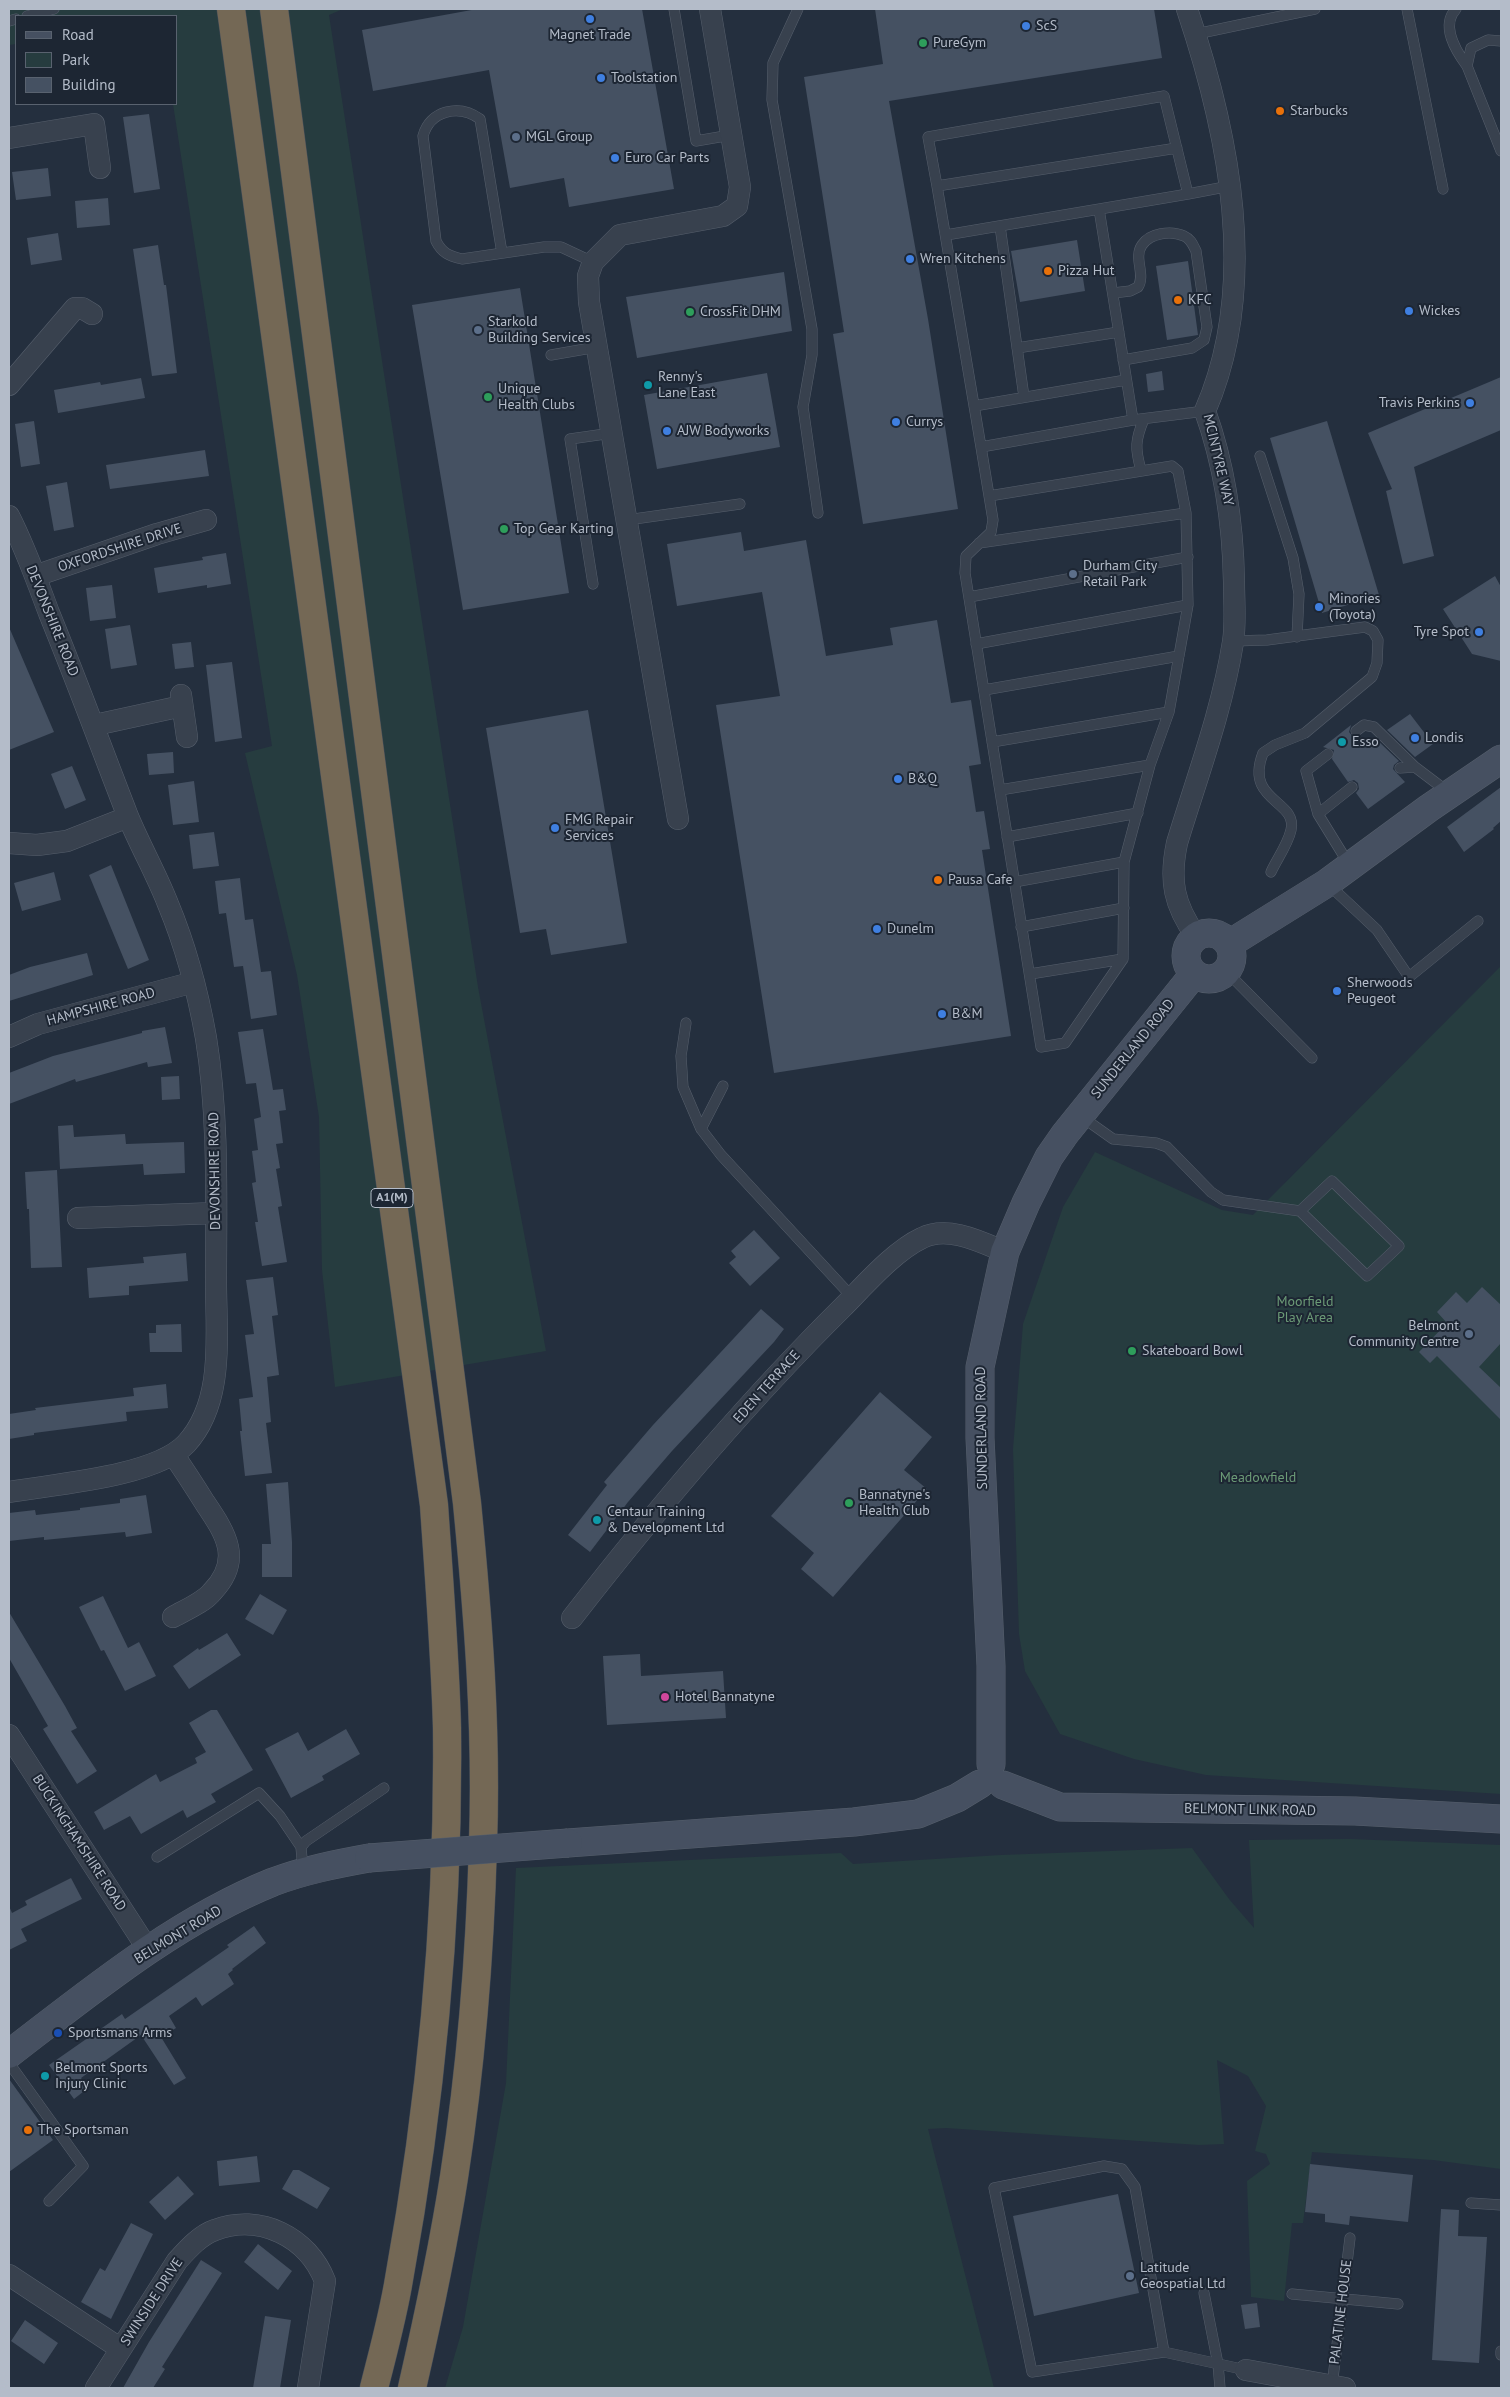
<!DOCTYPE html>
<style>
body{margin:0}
#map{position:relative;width:1510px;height:2397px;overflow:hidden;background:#242f3e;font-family:"PT Sans",sans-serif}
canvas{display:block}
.frame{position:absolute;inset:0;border:10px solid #b4bcc9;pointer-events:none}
.legend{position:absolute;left:15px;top:15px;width:162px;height:90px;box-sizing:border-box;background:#1d2633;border:1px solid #59626f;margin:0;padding:6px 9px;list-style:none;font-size:15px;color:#b4bcc9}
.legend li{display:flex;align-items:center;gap:10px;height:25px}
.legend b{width:25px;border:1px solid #59626f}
</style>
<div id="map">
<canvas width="1510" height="2397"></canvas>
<div class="frame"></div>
<ul class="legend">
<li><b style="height:6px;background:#465061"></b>Road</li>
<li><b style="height:14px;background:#263c3f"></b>Park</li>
<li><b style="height:14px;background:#455162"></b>Building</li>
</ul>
</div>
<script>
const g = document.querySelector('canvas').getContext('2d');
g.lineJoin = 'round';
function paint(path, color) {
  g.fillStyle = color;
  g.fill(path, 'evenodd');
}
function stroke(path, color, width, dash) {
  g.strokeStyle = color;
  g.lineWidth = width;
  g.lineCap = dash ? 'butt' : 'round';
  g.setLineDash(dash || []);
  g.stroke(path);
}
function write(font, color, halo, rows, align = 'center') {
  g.font = font + ' "PT Sans",sans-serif';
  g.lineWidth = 4;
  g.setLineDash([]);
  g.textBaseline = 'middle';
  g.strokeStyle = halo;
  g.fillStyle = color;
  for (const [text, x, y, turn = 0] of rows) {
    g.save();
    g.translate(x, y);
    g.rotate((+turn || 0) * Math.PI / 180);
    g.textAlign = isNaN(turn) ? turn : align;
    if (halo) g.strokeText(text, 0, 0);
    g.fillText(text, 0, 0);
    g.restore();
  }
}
const green = new Path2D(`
 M9,9H343L329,15L478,987L546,1351L335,1387L322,1270L319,1117L297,975L245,753L272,746L173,104H176V16H16V44L9,45Z
 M1501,966V1794L1206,1775L1134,1759L1060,1734L1025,1671L1019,1634L1013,1449L1023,1324L1063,1207L1095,1152L1222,1210L1253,1215Z
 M1350,1839L1501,1845V2169L1433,2160L1312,2152L1303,2223H1292L1284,2301L1251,2297L1247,2181L1270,2164L1266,2154L1255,2151L1266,2106L1248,2076L1217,2060L1224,2144L1199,2145L946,2128L928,2129L994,2388H445L463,2327L506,2083L516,1868L841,1853L853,1864L1001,1855L1192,1848L1229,1899L1254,1928L1249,1840Z`);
const building = new Path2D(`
 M477,9H642L674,189L569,207L564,178L510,188L489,70L373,91L362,30Z
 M875,9H1154L1162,58L889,101L928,319L958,509L863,524L833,334L844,332L804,77L883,64Z
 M149,114L160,189L134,193L123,117Z
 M48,168L51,196L16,200L12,172Z
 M108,198L110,225L77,228L75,201Z
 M58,233L62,260L31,265L27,238Z
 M1077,240L1085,291L1020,302L1011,251Z
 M158,245L164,285H166L177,373L152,376L133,249Z
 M1188,261L1198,335L1167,340L1156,266Z
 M784,272L792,331L637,358L626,297Z
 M520,288L569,593L463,610L412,305Z
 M1162,371L1164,390L1148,392L1146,374Z
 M767,373L780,447L657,469L644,395Z
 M1501,377V430L1414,467L1434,556L1403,564L1386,491L1392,489L1368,433Z
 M141,378L145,398L58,413L54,390L100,382L101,385Z
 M34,421L40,464L21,467L15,424Z
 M1327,421L1379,595L1322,613L1270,438Z
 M205,450L209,476L110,489L106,465Z
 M67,482L74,527L54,531L46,486Z
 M741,532L744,551L806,540L826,656L893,645L890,628L937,620L951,703L971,700L981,764L969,766L976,812L984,811L990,849L982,850L1011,1036L774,1073L716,705L780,696L762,592L677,606L667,544Z
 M226,553L231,584L207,588V585L158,593L154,568L203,560L202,557Z
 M1495,576L1501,587V661L1472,654L1443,609Z
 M112,585L116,618L90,621L86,588Z
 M130,625L137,665L111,669L105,629Z
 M9,627L54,732L9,750Z
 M191,642L194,667L175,669L172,644Z
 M232,662L242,738L215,742L206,665Z
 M588,710L627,943L551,955L546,929L520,933L486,728Z
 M1410,714L1433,744L1415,757L1387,730Z
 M1351,725L1349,732L1353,737H1360L1365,743L1371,738L1373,741L1376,739L1399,761L1394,765L1393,769L1405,782L1368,809L1356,793L1359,789L1358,783L1354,780L1348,782L1332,759L1334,750L1323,747Z
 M173,752L174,773L149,775L147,754Z
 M72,766L86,800L65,809L51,774Z
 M194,781L199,822L173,825L168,785Z
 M1501,787V821L1493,828L1494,829L1464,852L1447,827Z
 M214,832L219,866L193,869L189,835Z
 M111,865L149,960L128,969L89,875Z
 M54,872L61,900L22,911L14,883Z
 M240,878L245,920L253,919L261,972L271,971L277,1015L251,1019L243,966L234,967L226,913L219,914L215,881Z
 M87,953L93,975L9,1001V975L30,967Z
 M165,1027L172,1063L148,1067L147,1062L76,1082L75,1079L9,1104V1073L53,1056L142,1033V1031Z
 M263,1029L273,1090L283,1089L286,1110L279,1111L283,1143L276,1144L280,1168L276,1169L282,1206L278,1207L287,1262L262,1266L255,1222H258L252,1183L256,1182L252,1151L258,1150L254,1119L261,1117L256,1083L246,1084L238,1032Z
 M179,1076L180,1099L162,1100L161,1077Z
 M73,1125L74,1137L125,1134L126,1144L184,1142L185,1173L144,1175L143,1164L60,1169L58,1126Z
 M57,1170L62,1267L31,1268L29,1209H27L25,1172Z
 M754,1230L780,1258L750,1286L729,1263L736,1257L731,1251Z
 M186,1253L188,1281L129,1286V1295L89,1298L87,1268L144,1263L143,1257Z
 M273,1277L278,1315L272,1316L279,1375L267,1377L271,1422L266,1423L272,1473L245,1476L240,1431H242L239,1399L253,1397L245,1335L254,1334L246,1280Z
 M1482,1287L1501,1305V1343L1479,1367L1501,1388V1420L1437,1356L1430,1363L1419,1352L1447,1323L1437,1312L1456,1292L1467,1303Z
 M761,1309L784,1329L774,1342L672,1451L628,1502L590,1552L568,1535L607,1485L604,1482L653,1425Z
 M181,1324L182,1352H150L149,1333H156V1325Z
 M166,1384L168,1408L126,1412L127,1421L34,1433V1435L9,1439V1414L36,1410L35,1408L134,1396L133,1388Z
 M880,1392L932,1437L904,1470L927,1489L833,1597L801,1569L814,1553L771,1516Z
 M288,1482L292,1542V1577H262V1544H271L266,1484Z
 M146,1495L152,1533L126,1537L125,1532L44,1540V1537L9,1541V1513L35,1510L36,1515L80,1510V1508L120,1503V1499Z
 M260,1594L287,1610L273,1635L245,1619Z
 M103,1596L128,1648L139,1642L156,1676L125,1691L104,1650L101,1651L79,1607Z
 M9,1612L65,1706L77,1728L71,1731L97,1771L77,1784L43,1729L48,1726L9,1658Z
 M227,1633L241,1655L189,1689L173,1666L198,1648L199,1650Z
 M640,1654L641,1676L723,1671L726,1718L607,1725L603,1656Z
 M211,1710H217L253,1770L211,1794L216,1802L187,1818L183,1810L141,1834L130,1816L104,1830L94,1812L156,1774L160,1782L197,1763L195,1758L206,1752L189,1723Z
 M346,1729L360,1754L322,1776L324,1780L291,1798L265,1749L298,1732L308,1751Z
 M71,1878L82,1899L21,1929L27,1941L9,1950V1906L12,1913L27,1905L25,1901Z
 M254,1926L266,1943L232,1969L233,1970L228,1974L234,1984L202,2006L196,1997L169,2016L176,2028L161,2037L186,2078L174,2085L141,2035L81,2078L88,2088L74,2099L49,2065L122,2014L125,2019L229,1947L227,1945Z
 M9,2079L53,2140L9,2172Z
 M257,2156L260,2182L219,2186L217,2161Z
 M1310,2164L1413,2175L1408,2222L1350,2216L1349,2225L1325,2222V2214L1305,2212Z
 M293,2170H299L330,2188L317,2209L282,2189Z
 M178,2176L194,2194L165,2220L149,2202Z
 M1118,2194L1139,2293L1034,2316L1013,2216Z
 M1441,2209L1459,2210L1458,2236L1487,2237L1479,2363L1432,2360Z
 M131,2223L153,2234L111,2319L81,2302L100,2268L105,2271Z
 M258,2244L292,2271L278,2290L244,2262Z
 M201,2260L222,2273L162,2367L165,2369L153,2388H123L149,2342Z
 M1257,2303L1260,2327L1245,2329L1241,2305Z
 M265,2316L291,2320L280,2388H253Z
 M25,2320L58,2343L44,2364L11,2341Z`);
const lane = new Path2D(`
 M674,9L696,141L731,135
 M798,9L773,63L772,100L812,329V355L803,407L818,513
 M1407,9L1443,189
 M1456,9C1440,26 1456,51 1467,66
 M27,16L54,9
 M9,21L16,19
 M1196,34L1315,9
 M1501,41L1488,40L1471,48L1467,66L1501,151
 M937,186L928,137L1164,96L1188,194L946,235
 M1188,194L1230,186
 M1099,209L1133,420
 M1000,226L1024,397
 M502,253L480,119C459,104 430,110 423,136L436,241C442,253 449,256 462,259L544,247H561L593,262
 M1113,293L1130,291L1138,287C1146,274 1133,258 1142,245C1150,233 1171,230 1184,236C1191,239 1193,245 1196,251L1207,327L1204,340L1192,348L1123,360
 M1017,348L1119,332
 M551,355L597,347
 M974,406L1126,380
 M981,447L937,186L1177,148
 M1260,456L1293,558L1299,594L1297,637
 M1141,470C1135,449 1135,440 1144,419
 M989,496L1172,466L1178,471L1186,513L1188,605L1169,712L1150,765L1124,862L1123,959L1030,974
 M627,520L740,504
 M979,543L1186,513
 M593,584L570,439L612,433
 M969,597L1188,557
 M1233,641L1267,640L1365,627L1373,631L1378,640L1377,663L1372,677L1305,733L1275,745L1263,753C1244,802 1298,800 1291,830C1288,844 1277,859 1271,872
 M976,644L1188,605
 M984,690L1179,656
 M1356,731L1364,725L1374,727L1415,767
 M992,742L1169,712
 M1400,768L1415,767L1448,792
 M1000,790L1150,765
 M1318,814L1306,771L1328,754
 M1007,837L1138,813
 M1350,866L1318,814L1352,787
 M1014,882L1124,862
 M1328,884L1377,930L1409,977L1478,921
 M1021,927L1124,908
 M1123,959L1065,1043L1041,1047L965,573L966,556L991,532L993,520L981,447L1133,420L1205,411
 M1226,971L1312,1058
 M686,1023L681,1056L683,1087L701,1129L721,1155L853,1298
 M1082,1117L1113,1139L1156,1143L1167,1147L1211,1192L1223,1200L1300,1211L1367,1276L1399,1246L1332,1181L1300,1211
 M701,1129L723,1086
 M157,1857L259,1793L280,1816L301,1847
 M303,1871L301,1847L306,1841L384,1788
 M9,2063L83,2166L49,2201
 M1471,2203L1501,2205
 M1204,2293L1218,2364L1220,2388
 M1292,2294L1398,2304
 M1501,2351V2355
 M1164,2352L1135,2187L1122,2169L1104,2166L994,2188L1032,2372L1164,2352L1246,2370
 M1332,2386L1350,2238`);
const street = new Path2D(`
 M1187,9C1229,134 1260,285 1205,411C1225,467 1233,522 1234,582C1234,602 1236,623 1233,642C1222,711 1197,777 1177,843C1169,881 1174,905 1196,936
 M9,138L94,124L100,168
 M9,385L75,308H82L92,314
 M9,516C25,547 37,581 49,613C76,679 101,747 127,814C139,844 156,873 168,904C186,947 198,993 206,1038C219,1118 216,1201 216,1282C216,1335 225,1402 186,1444C154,1477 55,1484 9,1492
 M35,576L157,534L206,520
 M181,695L187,737
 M95,725L182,706
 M678,819L589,302L588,276L593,262L620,235L723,216L737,206L740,187L710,9
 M9,843L37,845L67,841L128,817
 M9,1037L38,1024L194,982
 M78,1218L216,1213
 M173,1617C185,1610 203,1603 212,1592C243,1560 226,1534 205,1503C195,1487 184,1470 173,1454
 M572,1618C656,1510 745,1404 842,1308C864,1286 894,1251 922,1238C948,1225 981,1242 1005,1252
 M9,1735L149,1951
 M9,2275L121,2349
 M1246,2370L1345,2388
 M96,2388L177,2261C187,2250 200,2235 215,2230C260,2213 308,2237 325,2281L308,2388`);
const secondary = new Path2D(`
 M1186 956a23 23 0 1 1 46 0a23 23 0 1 1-46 0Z
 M1229,944L1327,883L1429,808L1501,759
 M991,1764V1666L980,1438V1367L1005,1252L1026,1203L1049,1157L1065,1134L1194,974
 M1003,1785L1060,1807L1355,1811L1501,1819
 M568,1843L854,1822L918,1814L957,1798L980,1784
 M9,2054C91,1991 176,1921 273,1882C305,1870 336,1864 369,1858`);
const highway = new Path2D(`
 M231,9L434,1505C439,1579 445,1654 447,1728C449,1913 432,2097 399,2279C393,2316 383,2352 374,2388
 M274,9L467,1503C478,1616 487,1729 483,1843C480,1955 471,2067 454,2177C443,2248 428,2318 412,2388`);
const secondaryBridge = new Path2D(`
 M369,1858L568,1843`);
const markers = [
 [590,19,5,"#3f7fe0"],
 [1026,26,5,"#3f7fe0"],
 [923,43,5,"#2e9e5b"],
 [601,78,5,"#3f7fe0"],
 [1280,111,5,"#e8710a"],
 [516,137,5,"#5c6f8a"],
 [615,158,5,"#3f7fe0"],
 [910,259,5,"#3f7fe0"],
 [1048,271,5,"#e8710a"],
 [1178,300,5,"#e8710a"],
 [1409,311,5,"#3f7fe0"],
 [690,312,5,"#2e9e5b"],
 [478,330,5,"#5c6f8a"],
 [648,385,5,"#0f9aa8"],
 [488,397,5,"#2e9e5b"],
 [1470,403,5,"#3f7fe0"],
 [896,422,5,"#3f7fe0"],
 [667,431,5,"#3f7fe0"],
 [504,529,5,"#2e9e5b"],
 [1073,574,5,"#5c6f8a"],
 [1319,607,5,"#3f7fe0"],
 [1479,632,5,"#3f7fe0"],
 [1415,738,5,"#3f7fe0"],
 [1342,742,5,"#0f9aa8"],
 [898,779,5,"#3f7fe0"],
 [555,828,5,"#3f7fe0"],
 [938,880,5,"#e8710a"],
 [877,929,5,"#3f7fe0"],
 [1337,991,5,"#3f7fe0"],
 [942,1014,5,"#3f7fe0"],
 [1469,1334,5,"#5c6f8a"],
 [1132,1351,5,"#2e9e5b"],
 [849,1503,5,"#2e9e5b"],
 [597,1520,5,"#0f9aa8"],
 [665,1697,5,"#d1479c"],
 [58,2033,5,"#1a4fb4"],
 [45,2076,5,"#0f9aa8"],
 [28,2130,5,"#e8710a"],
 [1130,2276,5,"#5c6f8a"]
];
const shields = [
 [392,1198,42]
];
const shieldNames = [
 ["A1(M)",392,1198]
];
const poiNames = [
 ["ScS",1036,26],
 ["Magnet Trade",590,35,"center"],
 ["PureGym",933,43],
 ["Toolstation",611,78],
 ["Starbucks",1290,111],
 ["MGL Group",526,137],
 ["Euro Car Parts",625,158],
 ["Wren Kitchens",920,259],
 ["Pizza Hut",1058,271],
 ["KFC",1188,300],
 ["Wickes",1419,311],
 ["CrossFit DHM",700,312],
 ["Starkold",488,322],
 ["Building Services",488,338],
 ["Renny's",658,377],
 ["Lane East",658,393],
 ["Unique",498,389],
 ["Health Clubs",498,405],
 ["Travis Perkins",1460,403,"right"],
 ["Currys",906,422],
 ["AJW Bodyworks",677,431],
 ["Top Gear Karting",514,529],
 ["Durham City",1083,566],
 ["Retail Park",1083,582],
 ["Minories",1329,599],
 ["(Toyota)",1329,615],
 ["Tyre Spot",1469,632,"right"],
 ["Londis",1425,738],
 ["Esso",1352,742],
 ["B&Q",908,779],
 ["FMG Repair",565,820],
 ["Services",565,836],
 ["Pausa Cafe",948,880],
 ["Dunelm",887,929],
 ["Sherwoods",1347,983],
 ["Peugeot",1347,999],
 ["B&M",952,1014],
 ["Belmont",1459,1326,"right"],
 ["Community Centre",1459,1342,"right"],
 ["Skateboard Bowl",1142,1351],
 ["Bannatyne's",859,1495],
 ["Health Club",859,1511],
 ["Centaur Training",607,1512],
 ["& Development Ltd",607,1528],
 ["Hotel Bannatyne",675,1697],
 ["Sportsmans Arms",68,2033],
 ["Belmont Sports",55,2068],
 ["Injury Clinic",55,2084],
 ["The Sportsman",38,2130],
 ["Latitude",1140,2268],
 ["Geospatial Ltd",1140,2284]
];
const streetNames = [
 ["MCINTYRE WAY",1218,460,77],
 ["OXFORDSHIRE DRIVE",120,548,-18],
 ["DEVONSHIRE ROAD",52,621,68],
 ["HAMPSHIRE ROAD",101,1007,-15],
 ["SUNDERLAND ROAD",1133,1049,-51],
 ["DEVONSHIRE ROAD",215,1171,-91],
 ["EDEN TERRACE",767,1387,-48],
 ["SUNDERLAND ROAD",982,1428,-91],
 ["BELMONT LINK ROAD",1250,1810,1],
 ["BUCKINGHAMSHIRE ROAD",79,1843,57],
 ["BELMONT ROAD",178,1935,-31],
 ["SWINSIDE DRIVE",152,2302,-57],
 ["PALATINE HOUSE",1341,2312,-83]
];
const parkNames = [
 ["Moorfield",1305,1302],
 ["Play Area",1305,1318],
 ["Meadowfield",1258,1478]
];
paint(green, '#263c3f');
paint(building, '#455162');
stroke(lane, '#565f6c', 11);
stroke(street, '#565f6c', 22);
stroke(secondary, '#565f6c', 29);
stroke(highway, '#434c59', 29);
stroke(lane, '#38414e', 10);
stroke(street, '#38414e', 21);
stroke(secondary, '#465061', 28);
stroke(highway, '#746855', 28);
stroke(secondaryBridge, '#565f6c', 29, []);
stroke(secondaryBridge, '#465061', 28);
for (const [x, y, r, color] of markers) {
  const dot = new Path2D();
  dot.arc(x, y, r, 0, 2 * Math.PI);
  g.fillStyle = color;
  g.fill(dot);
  stroke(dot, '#1d2633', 2);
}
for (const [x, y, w] of shields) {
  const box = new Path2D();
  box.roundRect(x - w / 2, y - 9.5, w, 19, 4);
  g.fillStyle = '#1d2633';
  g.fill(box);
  stroke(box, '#b4bcc9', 1);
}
write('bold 12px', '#b4bcc9', null, shieldNames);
write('14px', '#b4bcc9', '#1d2633', poiNames, 'left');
write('14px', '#b4bcc9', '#1d2633', streetNames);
write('14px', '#6b9a76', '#1d2633', parkNames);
</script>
